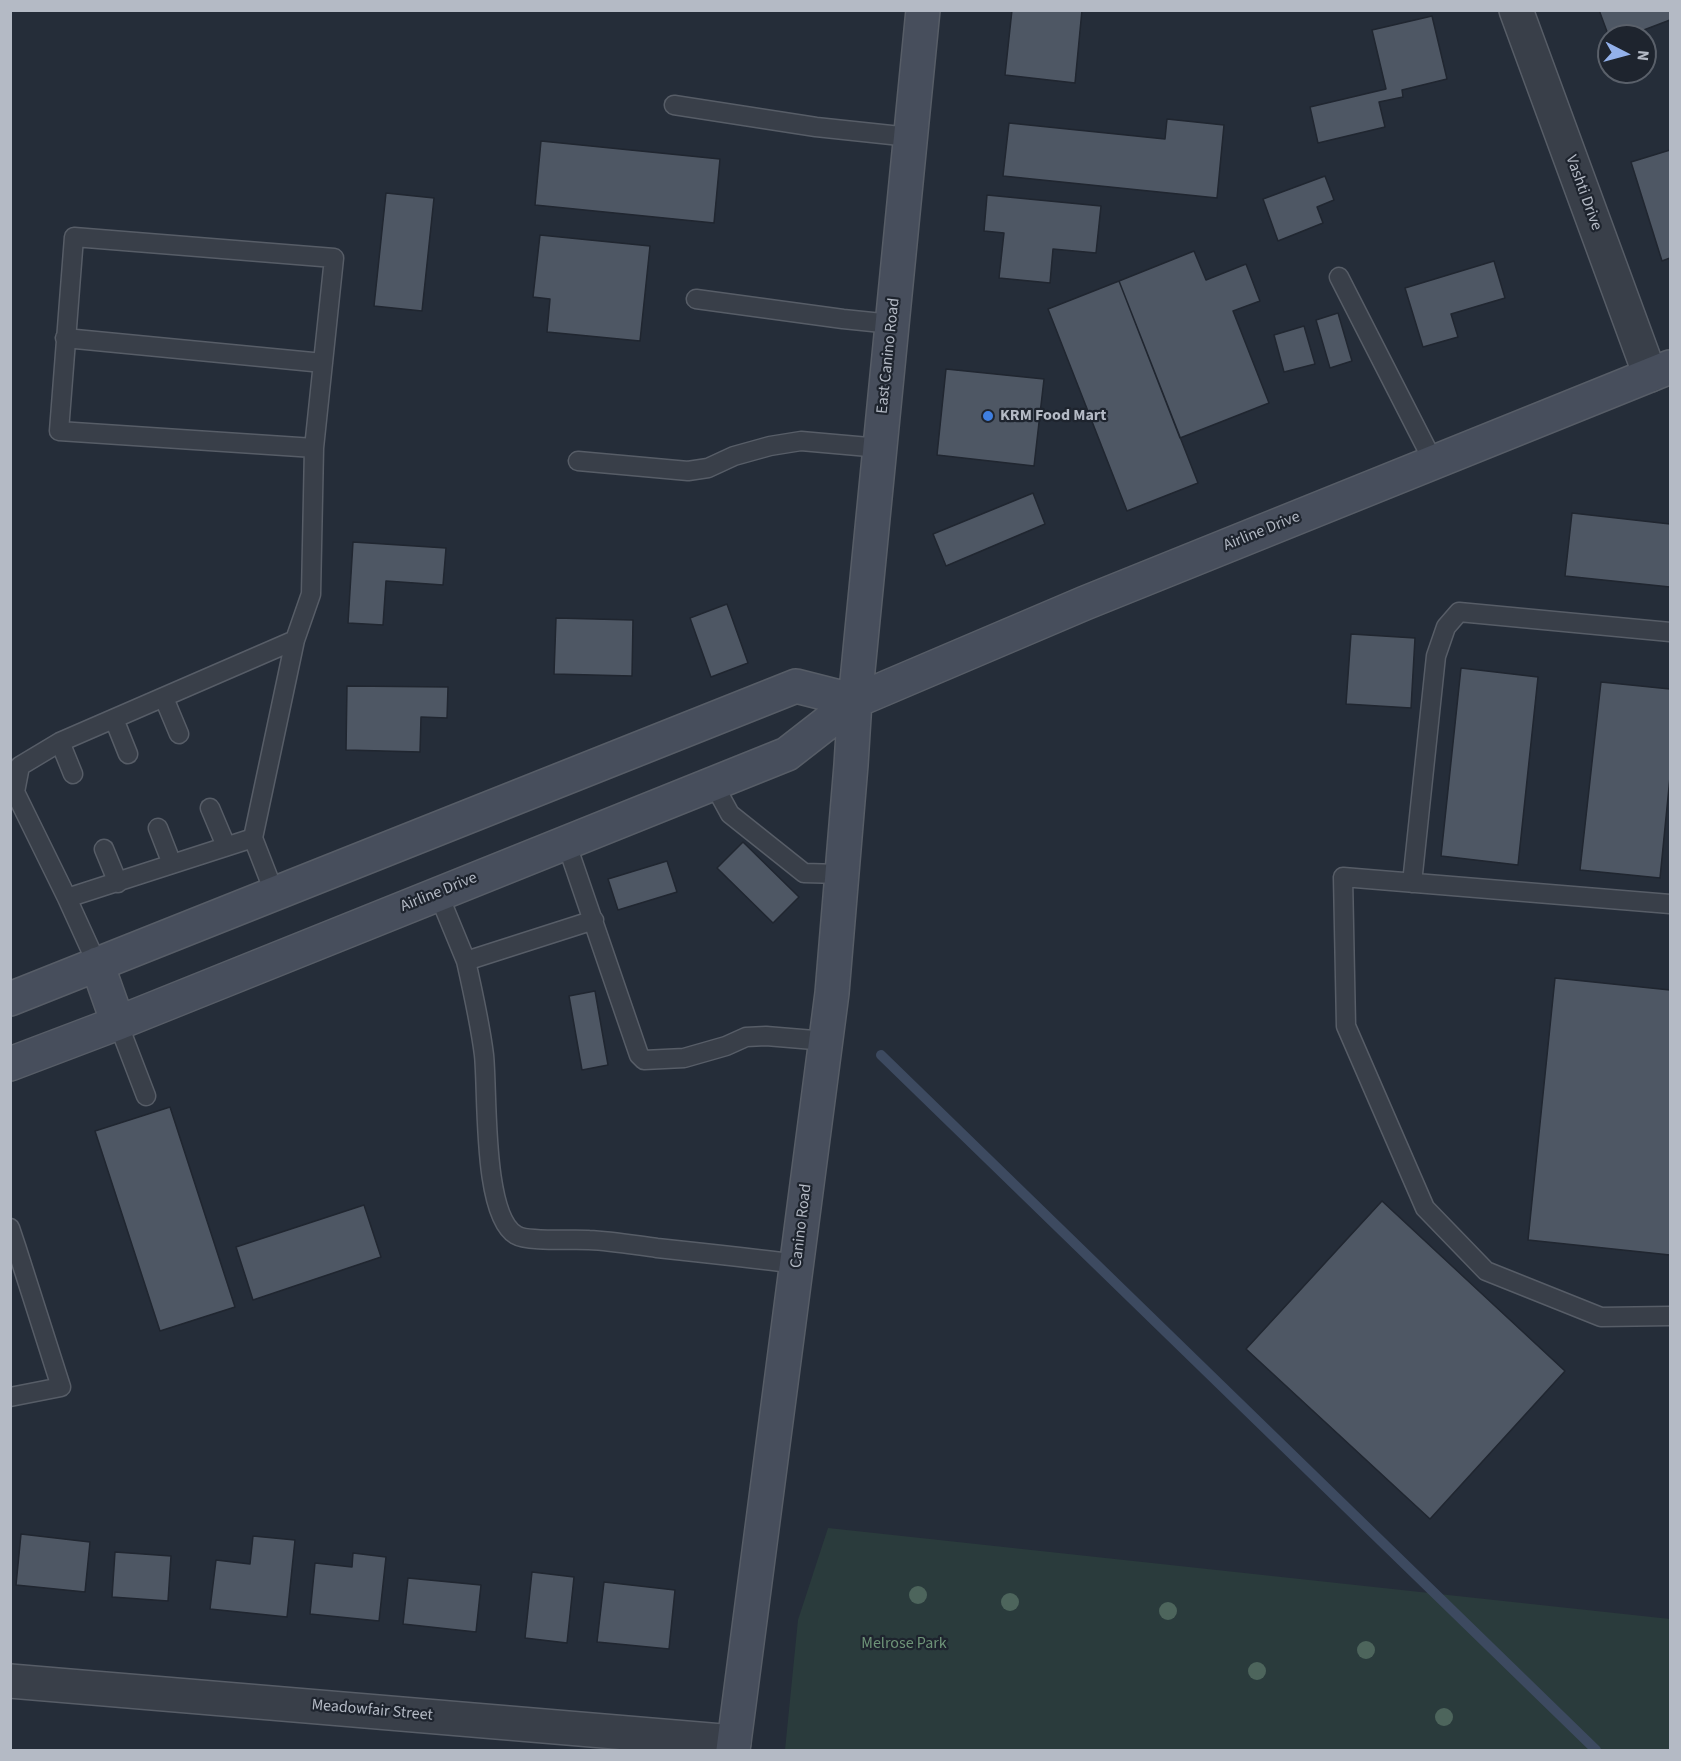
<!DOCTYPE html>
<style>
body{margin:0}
#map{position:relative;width:1681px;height:1761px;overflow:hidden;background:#252d39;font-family:"Source Sans 3",sans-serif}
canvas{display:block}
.frame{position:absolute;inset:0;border:12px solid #b4bac5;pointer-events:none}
.north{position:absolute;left:1597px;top:24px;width:60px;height:60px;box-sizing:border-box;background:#1e242e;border:2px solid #5a606a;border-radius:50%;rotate:96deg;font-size:16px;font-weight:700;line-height:24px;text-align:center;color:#b4bac5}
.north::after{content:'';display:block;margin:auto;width:21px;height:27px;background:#93b1eb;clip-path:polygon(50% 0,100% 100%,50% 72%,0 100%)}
</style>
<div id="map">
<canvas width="1681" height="1761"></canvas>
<div class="frame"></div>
<div class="north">N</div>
</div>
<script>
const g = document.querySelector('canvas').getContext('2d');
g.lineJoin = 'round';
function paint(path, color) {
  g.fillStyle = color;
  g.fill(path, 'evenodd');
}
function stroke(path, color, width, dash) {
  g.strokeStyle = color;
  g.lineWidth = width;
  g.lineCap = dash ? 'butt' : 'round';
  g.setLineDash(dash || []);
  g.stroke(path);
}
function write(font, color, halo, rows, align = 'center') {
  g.font = font + ' "Source Sans 3",sans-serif';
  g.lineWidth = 4.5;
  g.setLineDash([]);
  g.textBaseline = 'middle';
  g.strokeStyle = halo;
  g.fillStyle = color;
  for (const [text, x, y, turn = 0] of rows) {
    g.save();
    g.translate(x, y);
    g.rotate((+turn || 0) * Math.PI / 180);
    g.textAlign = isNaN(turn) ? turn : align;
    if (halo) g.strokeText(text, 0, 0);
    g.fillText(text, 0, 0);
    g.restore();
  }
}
const green = new Path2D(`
 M828,1528L1670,1619V1750H785L798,1620Z`);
const stream = new Path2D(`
 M881,1055L1596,1750`);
const building = new Path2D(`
 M1012,10H1082L1075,83L1005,75Z
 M1599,10H1670V20L1628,36L1609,37Z
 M1432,16L1447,79L1402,90L1403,97L1379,102L1385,127L1318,143L1310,107L1386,89L1372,30Z
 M1167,119L1224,125L1217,198L1003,176L1009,123L1165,139Z
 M541,141L720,159L714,223L535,205Z
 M1670,150V258L1662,261L1631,162Z
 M1325,176L1334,200L1317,207L1323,223L1278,241L1263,199Z
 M386,193L434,198L422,311L374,306Z
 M987,195L1101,206L1096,253L1053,249L1050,283L999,278L1004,233L984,231Z
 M540,235L650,246L640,341L547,332L550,299L533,297Z
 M1194,251L1206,280L1246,264L1260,301L1233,311L1269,403L1180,438L1119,281Z
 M1494,261L1505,298L1451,314L1458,337L1423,347L1405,288Z
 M1119,281L1198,483L1127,511L1048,309Z
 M1338,313L1352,361L1330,368L1316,320Z
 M1304,326L1315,364L1284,372L1274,335Z
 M946,369L1044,379L1034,466L937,455Z
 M1033,493L1045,524L946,566L933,534Z
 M1572,513L1670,524V587L1565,576Z
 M353,542L446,548L443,585L386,581L383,625L348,623Z
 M727,604L748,663L711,677L690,618Z
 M556,618L633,620L632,676L554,674Z
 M1351,634L1415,638L1411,708L1346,704Z
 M1461,668L1538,677L1518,865L1441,856Z
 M1601,682L1670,689V777L1660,878L1580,870Z
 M347,686L448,687L447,718L421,717L420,752L346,750Z
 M743,842L799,897L773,923L717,868Z
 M667,861L677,892L618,910L608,879Z
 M1555,978L1670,990V1255L1528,1240Z
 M595,991L608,1065L582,1070L569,996Z
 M170,1107L235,1307L160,1331L95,1131Z
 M1382,1201L1565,1371L1430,1519L1246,1349Z
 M364,1205L381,1257L253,1300L236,1247Z
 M21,1534L90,1542L85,1592L16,1585Z
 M253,1536L295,1540L287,1617L210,1609L216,1560L250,1564Z
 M115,1552L171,1556L168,1601L112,1597Z
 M353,1553L386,1557L379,1621L310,1614L315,1563L352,1567Z
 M532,1572L574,1577L567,1643L525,1638Z
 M408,1578L481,1585L476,1632L403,1624Z
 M604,1582L675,1590L669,1649L597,1642Z`);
const lane = new Path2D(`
 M674,105L816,127L910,137
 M1339,277L1434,463
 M696,299L843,319L892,324
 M65,338L323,363
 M578,461L688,471L708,468L734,456L770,446L801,441L880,448
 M295,640L311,594L314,448L334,258L74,237L59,431L314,448
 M164,698L179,734
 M114,719L128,754
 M60,742L73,774
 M713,783L730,814L804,873L841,874
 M210,808L226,846
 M158,828L172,864
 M566,842L639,1055L644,1060L684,1058L726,1046L746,1037L766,1036L826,1041
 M104,849L118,883
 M1412,883L1436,656L1446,627L1459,612L1670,632
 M438,893L466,961L594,920
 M67,898L15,792L20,766L60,742L295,640L253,838
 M1670,904L1343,877L1346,1026L1425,1208L1486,1271L1601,1317L1670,1316
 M466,961C473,992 480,1023 484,1055C488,1093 482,1215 516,1235C527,1242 574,1239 589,1240C612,1241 634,1245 657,1248C704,1253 751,1258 798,1264
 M97,964L67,898L253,838L274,892
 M118,1023L146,1096
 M10,1228L16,1246L10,1248
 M10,1397L61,1387L16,1246`);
const street = new Path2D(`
 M1516,10L1650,375
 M10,1681L734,1742`);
const secondary = new Path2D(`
 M97,964L118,1023
 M10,999L796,686L855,701
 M10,1064L118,1023L787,754L855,701L1085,603L1670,367
 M733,1750L832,993L851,765L855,701L923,10`);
const trees = [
 [918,1595],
 [1010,1602],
 [1168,1611],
 [1366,1650],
 [1257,1671],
 [1444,1717]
];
const markers = [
 [988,416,6,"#3f7fe0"]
];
const streetNames = [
 ["Vashti Drive",1583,193,70],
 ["East Canino Road",889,356,-84],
 ["Airline Drive",1262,532,-22],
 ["Airline Drive",439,893,-22],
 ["Canino Road",802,1226,-83],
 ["Meadowfair Street",372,1711,5]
];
const poiNames = [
 ["KRM Food Mart",1000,416]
];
const parkNames = [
 ["Melrose Park",904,1644]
];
paint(green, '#2a3b3c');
stroke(stream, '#3d4a60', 10);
paint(building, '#4e5764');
stroke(building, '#202630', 1.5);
stroke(lane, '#575d67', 21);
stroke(street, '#575d67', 36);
stroke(secondary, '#575d67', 36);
stroke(lane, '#393f49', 18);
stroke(street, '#393f49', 33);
stroke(secondary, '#474e5c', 33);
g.fillStyle = '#4d655c';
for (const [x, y] of trees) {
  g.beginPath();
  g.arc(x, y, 9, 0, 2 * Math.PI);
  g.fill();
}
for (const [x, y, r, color] of markers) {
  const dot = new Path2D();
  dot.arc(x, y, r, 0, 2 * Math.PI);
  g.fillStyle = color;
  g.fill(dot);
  stroke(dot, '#1e242e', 2);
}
write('16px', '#b4bac5', '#1e242e', streetNames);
write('bold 16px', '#b4bac5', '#1e242e', poiNames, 'left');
write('16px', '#6e9378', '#1e242e', parkNames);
</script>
